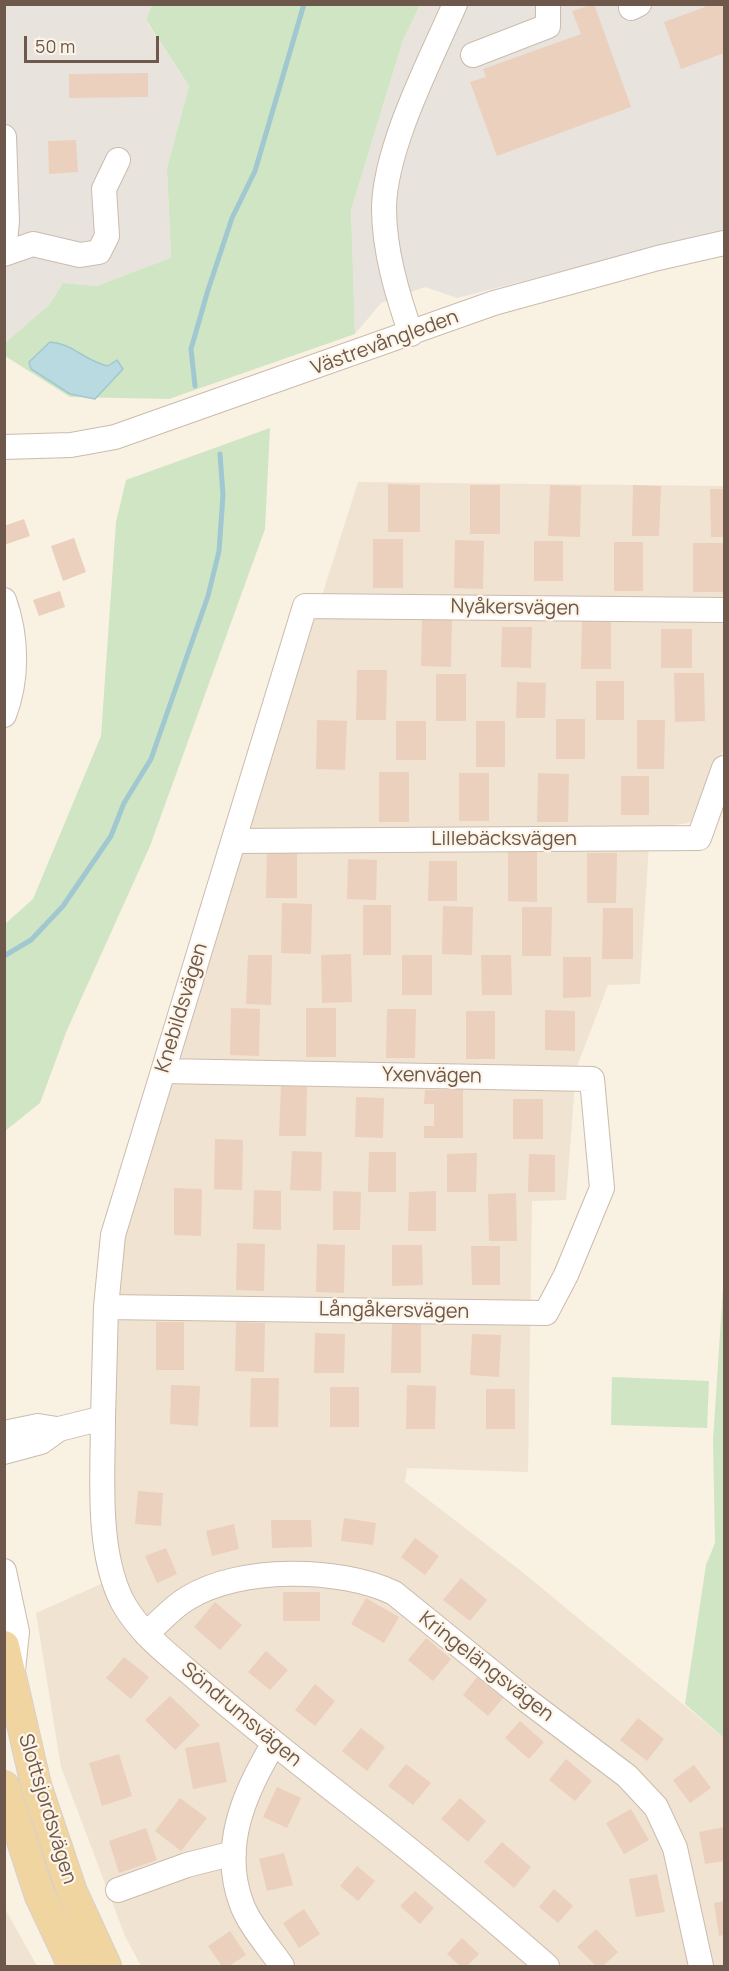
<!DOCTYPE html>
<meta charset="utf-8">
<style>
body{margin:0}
#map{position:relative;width:729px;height:1971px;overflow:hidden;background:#f9f1e2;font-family:Manrope,sans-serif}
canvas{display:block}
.frame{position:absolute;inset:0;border:6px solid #6e584c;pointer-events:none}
.scale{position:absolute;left:24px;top:36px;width:135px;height:27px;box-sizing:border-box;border:3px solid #6e584c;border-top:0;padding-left:8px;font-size:18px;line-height:21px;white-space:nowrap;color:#6e584c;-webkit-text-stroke:4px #fdf5e8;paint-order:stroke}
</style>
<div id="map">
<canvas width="729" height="1971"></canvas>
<div class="frame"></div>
<div class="scale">50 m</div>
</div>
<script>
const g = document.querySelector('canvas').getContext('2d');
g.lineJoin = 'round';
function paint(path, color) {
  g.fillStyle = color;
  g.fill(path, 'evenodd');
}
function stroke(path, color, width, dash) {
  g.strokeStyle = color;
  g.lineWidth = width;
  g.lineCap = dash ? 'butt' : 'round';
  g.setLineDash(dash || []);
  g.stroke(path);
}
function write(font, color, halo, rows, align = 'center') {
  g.font = font + ' Manrope,sans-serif';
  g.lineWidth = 4.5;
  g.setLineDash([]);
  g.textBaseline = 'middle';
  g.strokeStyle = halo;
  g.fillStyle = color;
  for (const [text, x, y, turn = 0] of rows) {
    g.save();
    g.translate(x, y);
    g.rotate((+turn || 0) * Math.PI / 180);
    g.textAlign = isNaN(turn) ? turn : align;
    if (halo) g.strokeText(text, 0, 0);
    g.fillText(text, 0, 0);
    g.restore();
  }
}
const residential = new Path2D(`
 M358,482L724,486L723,750L694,822L650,829L640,984L608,985L576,1069L566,1200L532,1201L528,1472L407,1468L405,1482L521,1571L724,1738V1966H141L125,1936L61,1767L36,1613L121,1575L107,1506L118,1240Z
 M5,1909L37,1966H5Z`);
const industrial = new Path2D(`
 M5,5H152L146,21L189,86L167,168L171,259L97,286L63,283L49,305L5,344Z
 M420,5H724V230L457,298L425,287L381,303L355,334L351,210L403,40Z`);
const green = new Path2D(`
 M152,5H420L403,40L351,210L355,334L169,399L70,397L5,356L4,344L49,305L63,283L97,286L171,258L167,168L189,86L146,20Z
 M270,428L265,529L150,846L67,1030L40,1103L5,1131V924L33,899L101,736L116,522L126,480Z
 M724,1273V1738L685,1704L706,1565L715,1543L713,1440Z
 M612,1377L709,1381L707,1428L611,1425Z`);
const water = new Path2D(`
 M50,342C72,343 86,362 108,366L117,360L123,369L95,399L70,394L31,369L29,362Z`);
const stream = new Path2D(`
 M195,386L191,349L208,290L232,218L255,171L304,4
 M4,956L31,940L63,906L111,836L124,803L151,759L208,596L219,551L223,495L220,454`);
const building = new Path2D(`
 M594,4L631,107L497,156L470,82L486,77L483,69L581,34L572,11Z
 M704,4H724V53L681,69L664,22L705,7Z
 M148,73V97L69,98V74Z
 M76,140L78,172L49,174L48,141Z
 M388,484L420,485V532H388Z
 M470,485H500V534H470Z
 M550,485L581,486L580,537L548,536Z
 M633,485L661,486L659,536H632Z
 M710,489H724V537H711Z
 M24,519L30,536L4,545V526Z
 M74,538L86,572L63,581L51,546Z
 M373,539H403V588H373Z
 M455,540L484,541L483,589L454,588Z
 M534,541H563V581H534Z
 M614,542H643V591H614Z
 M693,543H723V592H693Z
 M60,591L65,607L39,616L33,600Z
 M422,617L452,618L451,667L421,666Z
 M582,620H611V669H581Z
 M502,627H532L531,668L501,667Z
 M661,629H692V668H661Z
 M357,670H387L386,720H356Z
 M674,673H704L705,721L675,722Z
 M436,674H466V721H436Z
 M596,681H624V720H596Z
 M517,682L546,683L545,718H516Z
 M556,719H585V759H556Z
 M317,720L347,721L345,770L316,769Z
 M637,720H665L664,769H637Z
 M396,721H426V760H396Z
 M476,721H505V767H476Z
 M379,772H409V822H379Z
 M459,773H489V821H459Z
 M538,773L569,774L568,822H537Z
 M621,776H649V815H621Z
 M267,848L297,849V898H266Z
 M508,852H537V902L508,901Z
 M587,853H617L616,903H587Z
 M348,859L377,860L376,900L347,899Z
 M429,861H457V901H428Z
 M282,903L312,904L311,954L281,953Z
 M363,905H391V955H363Z
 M443,906L473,907L472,955L442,954Z
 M522,907H552L551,956H522Z
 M603,908H633V959H602Z
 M351,954L352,1002L322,1003L321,955Z
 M248,955H272L271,1005L246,1004Z
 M402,955H432V995H402Z
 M481,955H511L512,995H482Z
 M563,957H591V997L563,998Z
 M231,1008L260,1009L259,1056L230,1055Z
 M306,1008H336V1057H306Z
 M387,1009H416L415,1058H386Z
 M545,1010L575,1011V1051L545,1050Z
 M466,1011H495V1059H466Z
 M281,1086L307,1087L306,1136H279Z
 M463,1089V1138H424V1126H434V1104H424L425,1090Z
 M356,1097L384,1098L383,1138L355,1137Z
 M513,1099H543V1139H513Z
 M215,1139L243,1140L242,1190L214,1189Z
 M292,1151L322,1152L321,1191L290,1190Z
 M369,1152H396V1192H368Z
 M477,1153L476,1192H447V1154Z
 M529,1154L555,1155V1192H528Z
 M174,1188L202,1189L201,1236L174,1235Z
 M254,1190L281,1191V1230L253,1229Z
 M333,1191L361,1192L360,1230H333Z
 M436,1191V1231H408L409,1192Z
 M516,1193L517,1241H489L488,1194Z
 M237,1243L265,1244L264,1291L236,1290Z
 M317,1244L345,1245L344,1293L316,1292Z
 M392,1245H422L423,1285L392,1286Z
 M471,1246H500V1285H472Z
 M156,1322H184V1370H156Z
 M236,1322L265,1323L264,1372L235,1371Z
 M392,1322L421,1323V1373H391Z
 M315,1333L345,1334L344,1373H314Z
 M472,1334L501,1335L499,1377L470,1375Z
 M251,1378H279L278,1427H250Z
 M171,1385L200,1386L198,1426L170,1424Z
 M407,1385L436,1386L435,1429H406Z
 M330,1387H359V1427H330Z
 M486,1389H515V1429H486Z
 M138,1491L163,1493L161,1526L135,1524Z
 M344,1518L376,1523L373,1545L341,1541Z
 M271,1520H311L312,1547L272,1548Z
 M234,1524L239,1549L212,1556L206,1531Z
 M415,1538L439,1556L425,1575L401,1557Z
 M166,1548L177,1574L157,1583L145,1556Z
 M461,1578L487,1600L470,1621L443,1600Z
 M283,1592H320V1621H283Z
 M366,1598L399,1617L384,1643L351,1624Z
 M215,1602L242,1625L220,1650L194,1627Z
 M426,1638L451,1659L433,1681L408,1660Z
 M266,1651L288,1670L270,1690L248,1672Z
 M124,1657L149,1677L131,1699L106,1678Z
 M477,1677L503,1698L488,1716L463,1695Z
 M315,1684L335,1701L315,1726L295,1710Z
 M170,1696L200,1725L175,1750L145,1720Z
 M638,1718L664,1739L647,1761L620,1740Z
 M520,1721L544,1742L529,1759L505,1738Z
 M361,1728L385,1747L367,1771L342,1751Z
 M219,1742L227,1782L193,1789L185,1748Z
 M119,1754L132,1796L102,1806L89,1763Z
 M566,1759L592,1781L575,1801L549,1780Z
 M406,1764L431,1783L413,1805L388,1786Z
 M694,1765L711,1788L690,1803L673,1780Z
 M277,1787L301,1798L287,1828L263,1817Z
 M180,1798L207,1818L181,1851L155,1831Z
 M460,1798L486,1821L468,1842L441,1819Z
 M631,1809L649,1840L624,1854L606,1823Z
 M724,1827V1861L705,1864L699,1832Z
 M146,1828L157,1860L119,1873L109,1841Z
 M502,1842L531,1867L514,1888L484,1862Z
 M284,1853L293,1885L267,1891L259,1859Z
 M357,1866L375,1881L358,1901L340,1886Z
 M657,1874L665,1912L636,1917L629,1879Z
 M554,1889L573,1906L558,1923L539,1907Z
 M415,1891L434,1908L420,1924L400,1906Z
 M724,1901V1935L719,1936L714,1903Z
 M304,1909L320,1934L299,1948L283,1923Z
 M596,1929L618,1952L603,1966H596L577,1947Z
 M230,1931L246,1955L229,1966H222L208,1946Z
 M462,1938L479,1954L467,1966H460L447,1954Z`);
const minor = new Path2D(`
 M631,8L639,4
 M473,55L548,26V4
 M4,137L7,222L4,249
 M4,254L33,244L80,255L99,252L107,236L104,189L118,160
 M411,334C397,294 384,250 384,208C385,147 430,61 455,4
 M4,447L71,445L115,437L494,303L658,258L724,243
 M4,600C17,636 18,679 4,715
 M234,841L699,838L724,768
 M106,1307L546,1313L566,1275L602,1188L592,1079L163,1071
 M103,1418L106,1307L113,1235L305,606L724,610
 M4,1433L38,1426L57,1429
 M4,1452L41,1442L59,1429L103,1418C103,1474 96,1549 122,1601C139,1633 170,1656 197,1679C250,1725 304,1767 359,1810C424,1860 486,1913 547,1966
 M4,1571L17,1632L13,1670
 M146,1634C159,1623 172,1607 188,1598C240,1566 339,1567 394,1593L525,1699L627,1776L656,1807L675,1848L701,1966
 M273,1745C244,1793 220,1848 242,1905C250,1926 269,1947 282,1966
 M118,1890L187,1865L234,1853`);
const major = new Path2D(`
 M4,1646L36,1785L72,1892L106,1966
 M4,1786L40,1896L73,1966`);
const streetNames = [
 ["Västrevångleden",385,343,-20],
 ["Nyåkersvägen",515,608,1],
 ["Lillebäcksvägen",504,839],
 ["Knebildsvägen",182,1008,-73],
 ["Yxenvägen",432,1076,1],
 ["Långåkersvägen",394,1311,1],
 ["Kringelängsvägen",486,1667,38],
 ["Söndrumsvägen",241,1715,40],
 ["Slottsjordsvägen",47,1809,73]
];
paint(residential, '#f0e3d2');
paint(industrial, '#e9e3dd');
paint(green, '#d0e5c3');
paint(water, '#b9dae0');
stroke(water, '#a1c8d1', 1.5);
stroke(stream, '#a1c8d1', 5);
paint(building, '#ebd0bd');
stroke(minor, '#cbbbad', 26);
stroke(major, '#d6d0cd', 32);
stroke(minor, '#fff', 24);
stroke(major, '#f1d5a1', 30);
write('20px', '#6e584c', '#fdf5e8', streetNames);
</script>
